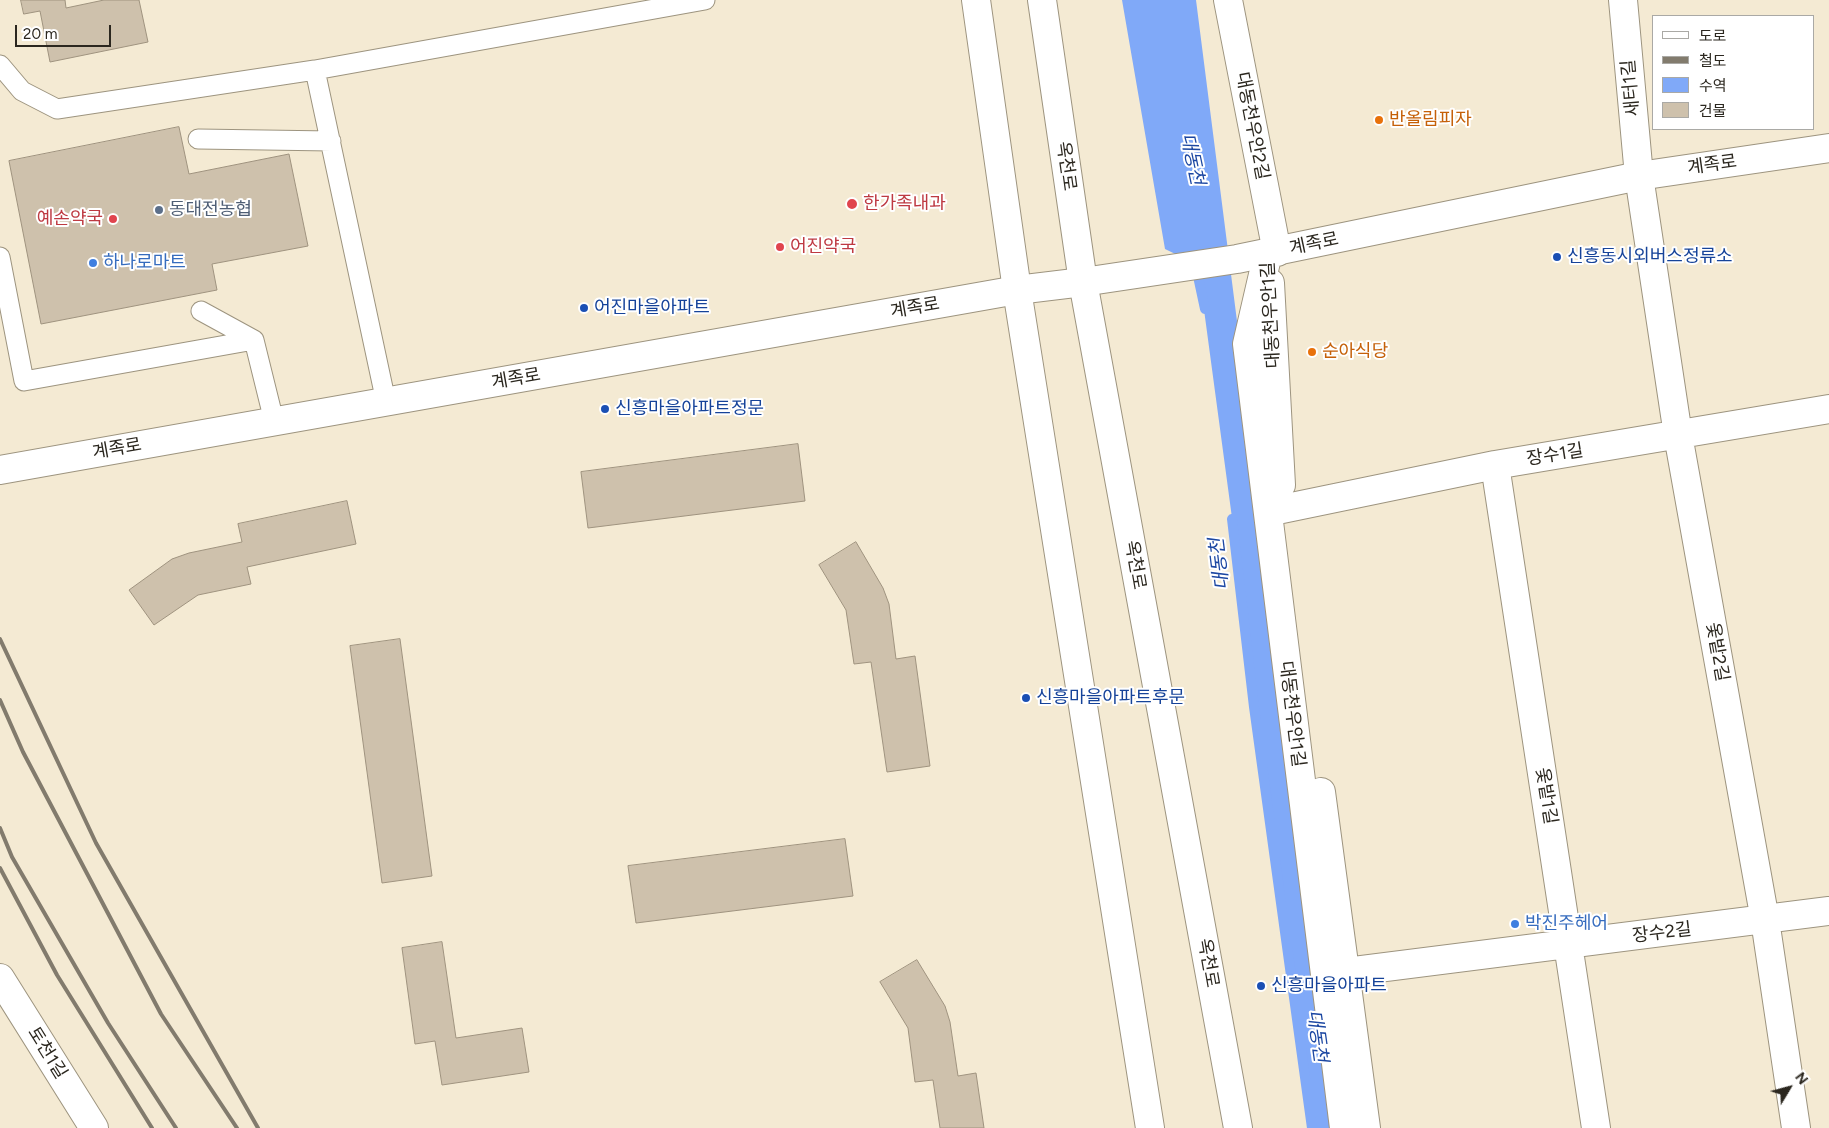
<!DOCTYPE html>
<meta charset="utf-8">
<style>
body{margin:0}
#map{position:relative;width:1829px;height:1128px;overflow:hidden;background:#f4ead3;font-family:Figtree,"Noto Sans KR",sans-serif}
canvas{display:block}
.legend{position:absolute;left:1652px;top:15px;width:162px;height:115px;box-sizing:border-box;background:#fff;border:1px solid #aaa9a5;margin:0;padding:6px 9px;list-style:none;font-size:15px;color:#2b271f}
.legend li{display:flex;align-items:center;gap:10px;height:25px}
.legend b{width:25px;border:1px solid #aaa9a5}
.north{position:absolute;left:1764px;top:1063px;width:50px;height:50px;-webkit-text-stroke:4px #fff;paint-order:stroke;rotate:53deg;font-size:14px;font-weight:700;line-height:20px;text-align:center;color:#2b271f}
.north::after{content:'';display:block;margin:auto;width:18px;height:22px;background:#2b271f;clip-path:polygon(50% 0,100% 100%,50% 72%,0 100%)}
.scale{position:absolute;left:15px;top:25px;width:96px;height:22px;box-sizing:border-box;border:2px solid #2b271f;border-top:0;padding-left:6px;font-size:15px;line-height:18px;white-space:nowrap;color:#2b271f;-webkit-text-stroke:4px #fff;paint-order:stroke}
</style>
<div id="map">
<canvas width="1829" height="1128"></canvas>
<ul class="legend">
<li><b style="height:6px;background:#fff"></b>도로</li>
<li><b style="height:6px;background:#827b6d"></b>철도</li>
<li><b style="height:14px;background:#80a9f8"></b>수역</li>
<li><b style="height:14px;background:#cec1ac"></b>건물</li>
</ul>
<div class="north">N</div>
<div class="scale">20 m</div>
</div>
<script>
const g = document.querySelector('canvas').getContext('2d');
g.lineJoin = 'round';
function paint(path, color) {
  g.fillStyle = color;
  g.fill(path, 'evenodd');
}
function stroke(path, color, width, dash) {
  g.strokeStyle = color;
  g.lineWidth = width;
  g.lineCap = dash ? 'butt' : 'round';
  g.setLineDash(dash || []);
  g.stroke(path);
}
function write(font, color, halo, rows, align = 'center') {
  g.font = font + ' Figtree,"Noto Sans KR",sans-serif';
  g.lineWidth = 4;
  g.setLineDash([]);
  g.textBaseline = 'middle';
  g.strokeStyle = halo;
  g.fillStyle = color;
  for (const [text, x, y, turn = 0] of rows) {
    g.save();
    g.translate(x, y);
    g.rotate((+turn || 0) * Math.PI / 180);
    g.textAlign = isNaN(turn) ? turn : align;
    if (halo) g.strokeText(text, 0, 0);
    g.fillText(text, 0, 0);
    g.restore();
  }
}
const water = new Path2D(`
 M1122,0H1196L1340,1128H1314L1198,265L1165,249Z`);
const stream = new Path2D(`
 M1196,267L1205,309
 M1232,519L1254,707L1312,1128`);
const building = new Path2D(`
 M21,0H65L66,8L104,0H139L148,42L50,62L40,11L24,14Z
 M179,127L189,174L289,154L308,246L212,264L217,290L41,324L9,161Z
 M798,444L805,501L588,528L581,472Z
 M347,501L356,544L247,567L251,584L198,595L154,625L129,590L172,559L189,553L242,542L238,524Z
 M856,542L883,588L889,604L896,659L915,656L930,766L887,772L871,662L854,664L846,610L819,565Z
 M400,639L432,876L382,883L350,646Z
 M845,839L853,896L636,923L628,866Z
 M442,942L456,1038L522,1028L529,1072L442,1085L435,1041L415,1044L402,948Z
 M917,960L945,1006L950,1022L958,1076L976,1073L984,1128H940L933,1080L915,1082L908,1028L880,982Z`);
const lane = new Path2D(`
 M0,65L22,91L57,109L315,70L705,0
 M315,70L386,402
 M198,139L331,141
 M0,257L24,381L254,340
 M201,311L254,340L274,421`);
const street = new Path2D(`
 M1228,0L1277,252
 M1623,0L1639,176L1678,435L1765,920L1796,1128
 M1268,253L1247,344L1344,1128
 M1270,283L1281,485
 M1495,465L1596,1128
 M1282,509L1495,465L1829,409
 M1321,792L1366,1128
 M1346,972L1829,911
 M0,978L94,1128`);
const secondary = new Path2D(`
 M0,470L1017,290L1083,282L1237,259L1639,176L1829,148`);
const primary = new Path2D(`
 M976,0L1017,290L1150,1128
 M1042,0L1083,282L1238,1128`);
const rail = new Path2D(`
 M0,639L96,843L258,1128
 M0,700L23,752L161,1014L237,1128
 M0,828L12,857L108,1023L176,1128
 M0,868L57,975L152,1128`);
const markers = [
 [1379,120,5,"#e8710a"],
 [852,204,6,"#e0444e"],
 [159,210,5,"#5c6f8a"],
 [113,219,5,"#e0444e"],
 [780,247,5,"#e0444e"],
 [1557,257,5,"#1a4fb4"],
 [93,263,5,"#3f7fe0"],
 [584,308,5,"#1a4fb4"],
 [1312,352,5,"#e8710a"],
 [605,409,5,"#1a4fb4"],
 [1026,698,5,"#1a4fb4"],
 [1515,924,5,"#3f7fe0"],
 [1261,986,5,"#1a4fb4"]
];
const streetNames = [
 ["새터1길",1631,88,-95],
 ["대동천우안2길",1252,126,79],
 ["계족로",1712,165,-8],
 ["옥천로",1066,166,82],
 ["계족로",1314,244,-12],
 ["계족로",915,308,-10],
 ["대동천우안1길",1271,315,-93],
 ["계족로",516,379,-10],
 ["계족로",117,449,-10],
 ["장수1길",1555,455,-9],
 ["옥천로",1135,565,80],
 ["옻밭2길",1717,652,80],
 ["대동천우안1길",1292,714,83],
 ["옻밭1길",1546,796,81],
 ["장수2길",1662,933,-7],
 ["옥천로",1208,963,80],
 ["토천1길",47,1053,58]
];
const foodNames = [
 ["반올림피자",1389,120],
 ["순아식당",1322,352]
];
const healthNames = [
 ["한가족내과",863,204],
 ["예손약국",103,219,"right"],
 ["어진약국",790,247]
];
const serviceNames = [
 ["동대전농협",169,210]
];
const transitNames = [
 ["신흥동시외버스정류소",1567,257],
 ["어진마을아파트",594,308],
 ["신흥마을아파트정문",615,409],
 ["신흥마을아파트후문",1036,698],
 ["신흥마을아파트",1271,986]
];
const shopNames = [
 ["하나로마트",103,263],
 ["박진주헤어",1525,924]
];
const waterNames = [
 ["대동천",1192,159,78],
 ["대동천",1220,564,-97],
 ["대동천",1317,1036,82]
];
paint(water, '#80a9f8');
stroke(stream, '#80a9f8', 10);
paint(building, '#cec1ac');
stroke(building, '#9f937f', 1);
stroke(lane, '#9d947f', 21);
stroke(street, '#9d947f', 30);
stroke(secondary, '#9d947f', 30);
stroke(primary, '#9d947f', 30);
stroke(lane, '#fff', 19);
stroke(street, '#fff', 28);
stroke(secondary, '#fff', 28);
stroke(primary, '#fff', 28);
stroke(rail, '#827b6d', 4);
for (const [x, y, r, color] of markers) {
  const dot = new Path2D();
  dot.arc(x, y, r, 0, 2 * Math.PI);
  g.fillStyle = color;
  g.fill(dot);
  stroke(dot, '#fff', 2);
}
write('18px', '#2b271f', '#fff', streetNames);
write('18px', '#c56008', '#fff', foodNames, 'left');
write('18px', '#be3a42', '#fff', healthNames, 'left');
write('18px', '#4e5e75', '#fff', serviceNames, 'left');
write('18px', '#164399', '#fff', transitNames, 'left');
write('18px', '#366cbe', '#fff', shopNames, 'left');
write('italic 19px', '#1c47a2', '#fff', waterNames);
</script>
